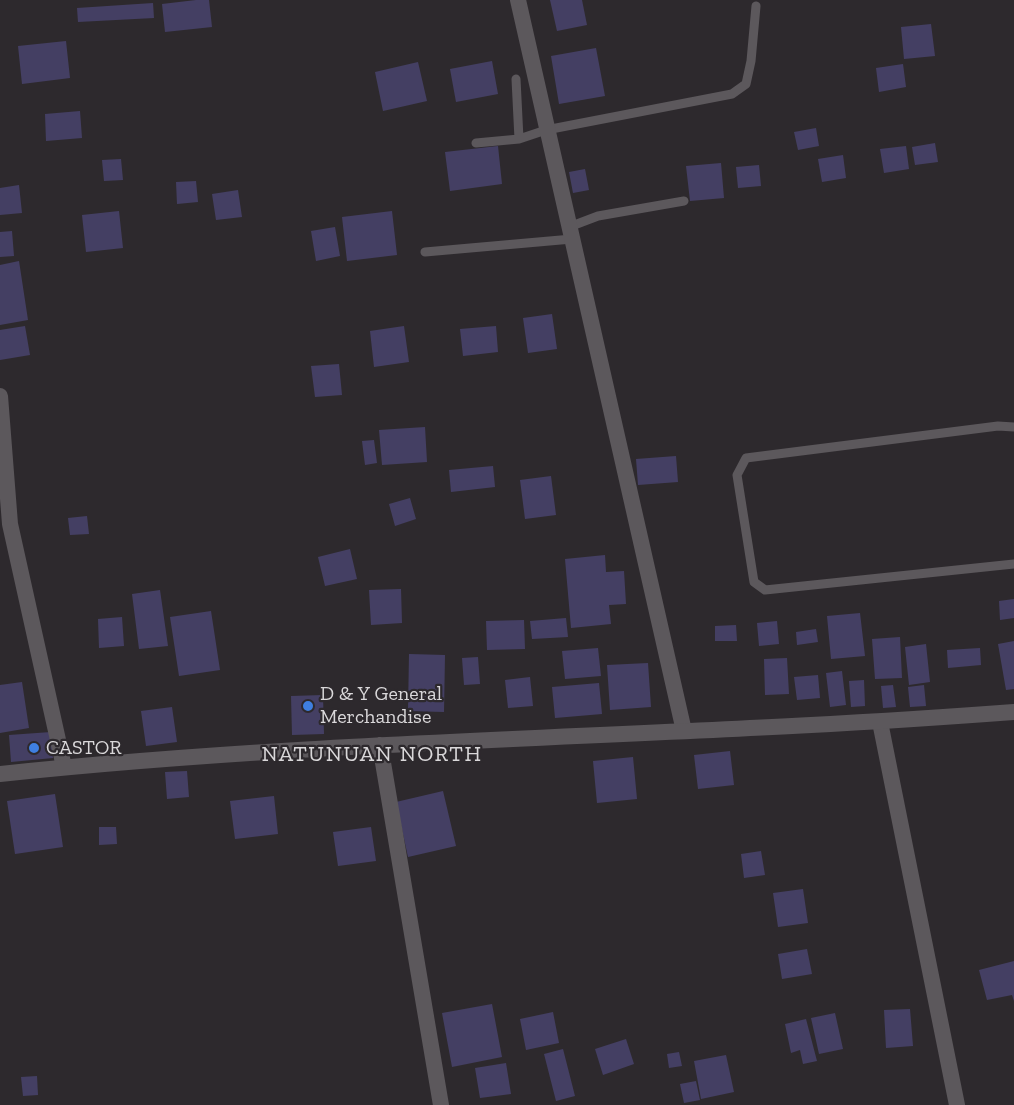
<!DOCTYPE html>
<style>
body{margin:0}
canvas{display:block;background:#2d292d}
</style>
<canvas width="1014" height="1105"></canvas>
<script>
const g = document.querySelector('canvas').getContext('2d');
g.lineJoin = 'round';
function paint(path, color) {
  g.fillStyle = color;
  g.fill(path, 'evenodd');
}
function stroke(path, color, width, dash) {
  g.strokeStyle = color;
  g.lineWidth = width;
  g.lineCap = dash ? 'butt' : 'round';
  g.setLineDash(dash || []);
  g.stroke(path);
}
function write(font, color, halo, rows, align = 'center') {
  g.font = font + ' "Zilla Slab",serif';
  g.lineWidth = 4.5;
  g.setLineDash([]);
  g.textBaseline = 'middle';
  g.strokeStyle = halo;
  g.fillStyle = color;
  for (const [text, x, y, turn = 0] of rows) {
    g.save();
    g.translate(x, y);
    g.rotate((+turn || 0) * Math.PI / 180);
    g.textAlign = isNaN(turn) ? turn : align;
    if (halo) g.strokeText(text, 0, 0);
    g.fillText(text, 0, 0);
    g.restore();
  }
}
const building = new Path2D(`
 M196,0H209L212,27L165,32L162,4Z
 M550,0H582L587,25L557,31Z
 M153,3L154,18L78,22L77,8Z
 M931,24L935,56L904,59L901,27Z
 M66,41L70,78L22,84L18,46Z
 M596,48L605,96L559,104L551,56Z
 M492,61L498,94L456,102L450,69Z
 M418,62L427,101L383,111L375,72Z
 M903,64L906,87L879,92L876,68Z
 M80,111L82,138L46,141L45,114Z
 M816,128L819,146L798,150L794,132Z
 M935,143L938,162L915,165L912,147Z
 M498,146L502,184L450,191L445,152Z
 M906,146L909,169L884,173L880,149Z
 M843,155L846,178L822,182L818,159Z
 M121,159L123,180L104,181L102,160Z
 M721,163L724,198L690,201L686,166Z
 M759,165L761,186L738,188L736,167Z
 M585,169L589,190L573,193L569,172Z
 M196,181L198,202L177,204L176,182Z
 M19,185L22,213L0,215V188Z
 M238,190L242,217L216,220L212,194Z
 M119,211L123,248L86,252L82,215Z
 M392,211L397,255L347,261L342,217Z
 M335,227L340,256L316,261L311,231Z
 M12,231L14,256L0,257V232Z
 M19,261L28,320L0,325V265Z
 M552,314L557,349L528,353L523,318Z
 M25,326L30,355L0,360V330Z
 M404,326L409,362L374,367L370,331Z
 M496,326L498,352L463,356L460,329Z
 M339,364L342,395L315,397L311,366Z
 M425,427L427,462L382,465L379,430Z
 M374,440L377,463L365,465L362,441Z
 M676,456L678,482L638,485L636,459Z
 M493,466L495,487L451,492L449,470Z
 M551,476L556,515L525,519L520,480Z
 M410,498L416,519L395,526L389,504Z
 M87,516L89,534L70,535L68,518Z
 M350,549L357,579L325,586L318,557Z
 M605,555L606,572L624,571L626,604L609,605L611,624L571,628L565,559Z
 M401,589L402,623L371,625L369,590Z
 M160,590L168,646L139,649L132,594Z
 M1014,599V618L1000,620L999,601Z
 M211,611L220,670L179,676L170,617Z
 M860,613L865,656L831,659L827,616Z
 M122,617L124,646L99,648L98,619Z
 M566,618L568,637L532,639L530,621Z
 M524,620L525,649L487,650L486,621Z
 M777,621L779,644L759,646L757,623Z
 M736,625L737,641H715V626Z
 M816,629L818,642L797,645L796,632Z
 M900,637L902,678L875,679L872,639Z
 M1014,641V689L1006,690L998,644Z
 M926,644L930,682L909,685L905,647Z
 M598,648L601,676L565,679L562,651Z
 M980,648L981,665L948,668L947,650Z
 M409,654L445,655L444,712L408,711Z
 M478,657L480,684L464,685L462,658Z
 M787,658L789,694L765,695L764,659Z
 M648,663L651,707L610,710L607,665Z
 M842,671L846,705L830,707L826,673Z
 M818,675L820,698L797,700L794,677Z
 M530,677L533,706L508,708L505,680Z
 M864,680L865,706L851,707L849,681Z
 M22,682L29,728L0,733V685Z
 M599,683L602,714L555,718L552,687Z
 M893,685L896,707L883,708L881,686Z
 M924,685L926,706L910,707L908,687Z
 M323,695L324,734L292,735L291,696Z
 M172,707L177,742L146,746L141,711Z
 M51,732L53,758L11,762L9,735Z
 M730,751L734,785L698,789L694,755Z
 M633,757L637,799L597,803L593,761Z
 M187,771L189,797L167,799L165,772Z
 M443,791L456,846L408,857L396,802Z
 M55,794L63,847L15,854L7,801Z
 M274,796L278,834L235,839L230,801Z
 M99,827H116L117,844L99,845Z
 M371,827L376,861L338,866L333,832Z
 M761,851L765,875L744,878L741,854Z
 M803,889L808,923L778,927L773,893Z
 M807,949L812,974L782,979L778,954Z
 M1014,961V1001L1012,995L987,1000L979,970Z
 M492,1004L502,1057L452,1067L442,1013Z
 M910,1009L913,1046L886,1048L884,1010Z
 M553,1012L559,1043L526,1050L520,1019Z
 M835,1013L843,1049L819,1054L811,1018Z
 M806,1019L817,1061L803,1064L800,1050L791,1053L785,1024Z
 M626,1039L634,1064L603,1075L595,1049Z
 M563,1049L575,1096L556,1101L544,1054Z
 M679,1052L682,1066L669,1068L667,1054Z
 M726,1055L734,1092L701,1099L694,1061Z
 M506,1063L511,1094L480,1098L475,1068Z
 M37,1076L38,1095L23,1096L21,1077Z
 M696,1081L700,1100L684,1103L680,1084Z`);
const service = new Path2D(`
 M516,79L519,139
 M476,143L519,139L546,130L732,94L746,84L751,61L756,6
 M569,227L598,216L684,201
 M425,252L572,239
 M1014,427L998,426L746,458L737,475L754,582L765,590L1014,564`);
const minor = new Path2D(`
 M518,0L684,731
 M0,396L10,524L64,767
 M880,722L957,1105`);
const tertiary = new Path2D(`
 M380,745L441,1105
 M0,774C337,738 676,738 1014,712`);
const markers = [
 [308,706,6,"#3f7fe0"],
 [34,748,6,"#3f7fe0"]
];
const poiNames = [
 ["D & Y General",320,694],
 ["Merchandise",320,717],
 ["CASTOR",46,748]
];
const quarterNames = [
 ["NATUNUAN NORTH",372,755]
];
paint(building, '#443f63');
stroke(service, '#5c585c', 9);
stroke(minor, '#5c585c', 16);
stroke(tertiary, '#5c585c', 16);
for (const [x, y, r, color] of markers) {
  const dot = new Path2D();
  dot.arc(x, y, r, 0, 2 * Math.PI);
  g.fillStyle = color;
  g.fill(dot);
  stroke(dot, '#2d292d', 2);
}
write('20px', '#dad8da', '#2d292d', poiNames, 'left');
g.letterSpacing = '1.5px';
write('22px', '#dad8da', '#2d292d', quarterNames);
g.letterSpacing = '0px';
</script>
